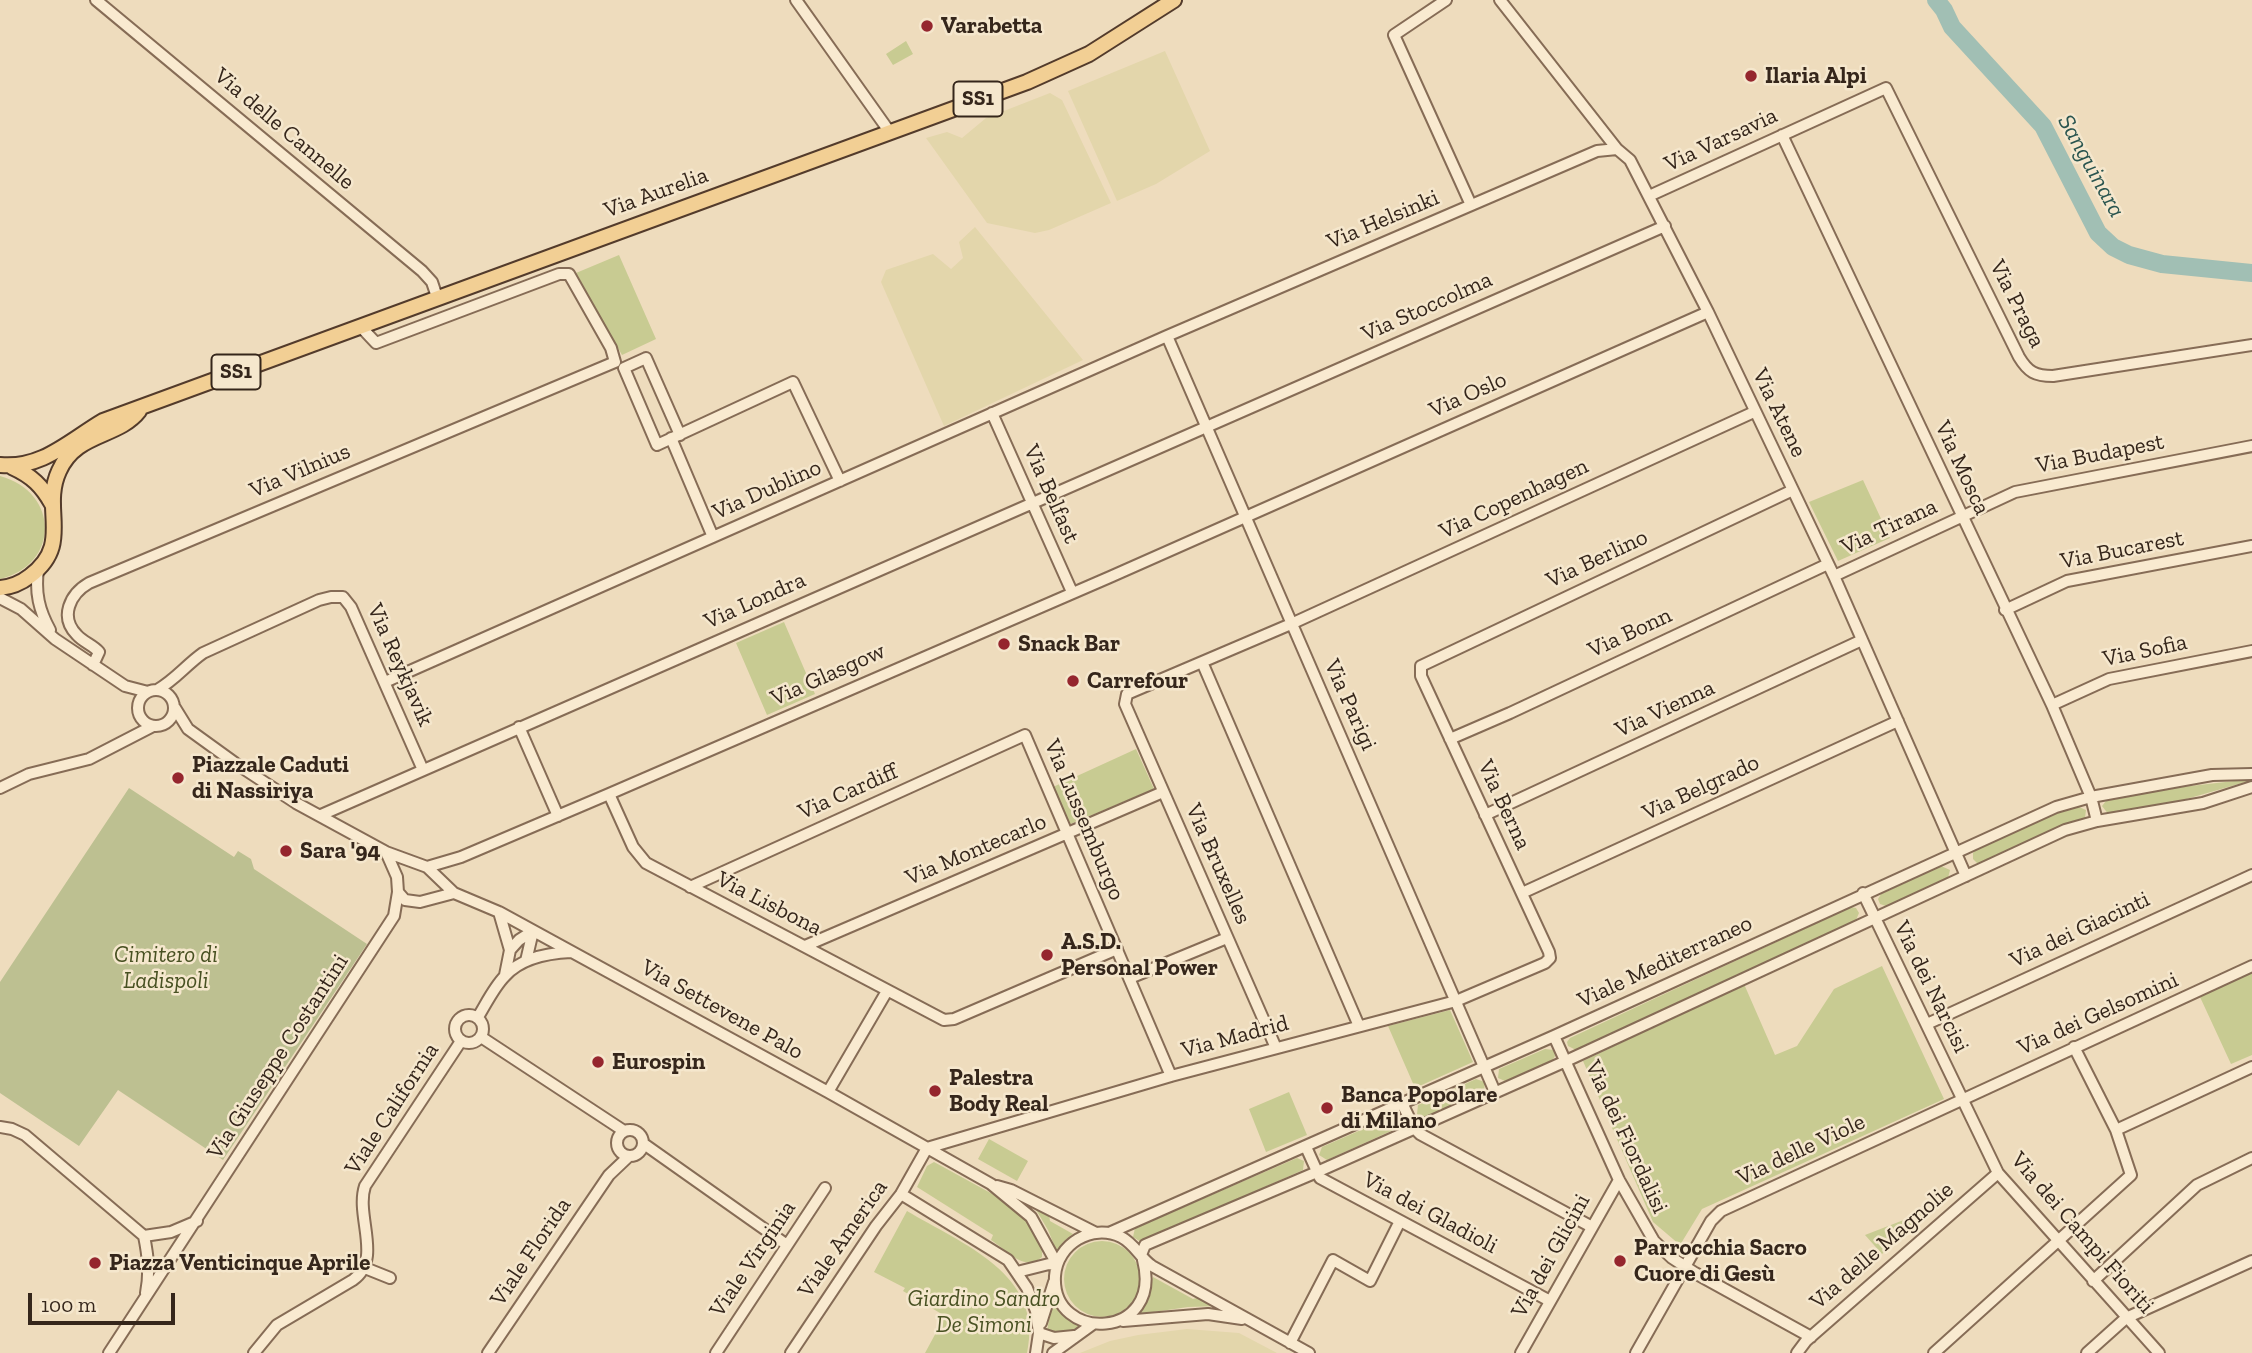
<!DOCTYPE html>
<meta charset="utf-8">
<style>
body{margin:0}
#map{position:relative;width:2252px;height:1353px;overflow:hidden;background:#eedcbd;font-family:"Zilla Slab",serif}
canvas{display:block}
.scale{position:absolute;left:28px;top:1293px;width:147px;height:32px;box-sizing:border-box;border:4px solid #35261b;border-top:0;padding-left:9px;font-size:21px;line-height:24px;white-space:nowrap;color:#35261b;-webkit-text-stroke:5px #f5e7cd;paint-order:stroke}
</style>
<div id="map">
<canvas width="2252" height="1353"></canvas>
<div class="scale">100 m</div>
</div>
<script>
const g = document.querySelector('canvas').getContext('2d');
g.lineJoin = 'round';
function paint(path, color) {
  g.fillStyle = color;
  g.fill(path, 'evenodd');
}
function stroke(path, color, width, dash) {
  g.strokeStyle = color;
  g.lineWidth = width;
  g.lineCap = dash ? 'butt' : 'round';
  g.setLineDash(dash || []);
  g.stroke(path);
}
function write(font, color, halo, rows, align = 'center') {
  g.font = font + ' "Zilla Slab",serif';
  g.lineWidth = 5;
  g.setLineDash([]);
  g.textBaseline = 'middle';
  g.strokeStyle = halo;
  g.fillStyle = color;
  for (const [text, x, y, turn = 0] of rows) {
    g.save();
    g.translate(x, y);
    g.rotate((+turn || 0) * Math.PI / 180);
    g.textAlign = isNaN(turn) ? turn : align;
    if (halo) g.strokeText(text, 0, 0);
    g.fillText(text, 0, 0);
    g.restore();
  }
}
const farmland = new Path2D(`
 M1165,51L1210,151L1156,184L1117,201L1068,91Z
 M1050,93L1062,100L1111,203L1049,230L1035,233L987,223L926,138L947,132L962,138L986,118Z
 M975,227L1083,360L944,426L881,282L886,270L933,254L951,269L963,258L959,242Z
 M1187,1329L1239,1333L1277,1353H1080L1110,1341L1138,1335Z`);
const green = new Path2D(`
 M906,41L913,54L893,65L886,54Z
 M619,255L656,339L622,355L576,273Z
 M0,476C60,492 60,565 0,579Z
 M1863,480L1890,538L1838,561L1809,502Z
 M784,622L815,694L767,715L736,643Z
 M1136,749L1154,789L1068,825L1053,787Z
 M2243,780L2249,781L2176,802L2109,815L2102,806L2106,801L2173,788Z
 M2079,807L2086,810L2085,818L2071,822L1981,863H1977L1973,859V853L1977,849L2060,812Z
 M1941,866L1950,870L1948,878L1886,906L1880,904L1878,899L1881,894Z
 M1851,907L1856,908L1859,913L1856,920L1576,1050L1568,1046L1567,1042L1570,1038Z
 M1882,966L1944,1099L1702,1209L1680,1245L1653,1222L1583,1061L1744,984L1775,1055L1797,1046L1834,989Z
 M2252,972V1055L2231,1064L2200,997Z
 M1450,1010L1473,1062L1415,1088L1388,1026Z
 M1545,1049L1554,1050L1555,1056L1552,1061L1505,1081L1498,1078L1499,1069Z
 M1476,1079L1485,1082L1484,1091L1423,1118L1417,1114L1418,1105Z
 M1289,1092L1307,1135L1266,1152L1249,1109Z
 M1395,1115L1399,1116L1403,1121L1400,1127L1327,1160L1319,1155L1322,1147Z
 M989,1139L1028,1161L1017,1181L978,1159Z
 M1297,1158L1304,1161L1303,1170L1141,1242L1133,1237L1135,1228Z
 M934,1162L1018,1208C1028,1220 1044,1241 1042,1257C1024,1273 1007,1250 991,1240L993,1235L917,1187L927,1166Z
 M1035,1208L1049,1215L1050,1221L1073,1234L1063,1242L1057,1252L1048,1230Z
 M1932,1209L1882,1254L1865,1235Z
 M907,1211C962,1244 1045,1274 1027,1353H925L945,1316L903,1291L905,1288L874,1272Z
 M1064 1279a38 38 0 1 1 76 0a38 38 0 1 1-76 0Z
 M1153,1277L1193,1299L1200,1297L1218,1306L1188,1307L1140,1314L1149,1299Z
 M1053,1298L1065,1316L1082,1327L1060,1336L1047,1331Z`);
const cemetery = new Path2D(`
 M129,788L234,857L238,851L251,859L254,869L367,944L223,1160L118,1090L79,1146L0,1093V982Z`);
const river = new Path2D(`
 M1936,0L1944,10L1952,27L2043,126L2098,233L2113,247L2129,255L2162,264L2252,273`);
const minor = new Path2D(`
 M96,0L422,271L432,282L437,297
 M796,0L889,131
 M1446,0L1394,35L1471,205
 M1500,0L1617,149L1630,160L1708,312L1834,576L1966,876
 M1782,135L2052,705L2091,797L2097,821
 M1649,196L1886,88L2019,357C2028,372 2035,376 2053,376L2252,345
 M360,326L376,343L559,274H569L611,348L615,362
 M1167,336L1495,1092
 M992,413L1072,592
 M680,435L646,358L624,368L657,445L793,382L840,481
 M671,438L713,537
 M38,570C35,593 39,610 50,630
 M1834,576L2015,492L2252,446
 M0,598L21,609L55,639L125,686L148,692
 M2005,610L2067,581L2252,546
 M1202,662L1359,1026
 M93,665L99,652C93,645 83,642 77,635C59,617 70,594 89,583L615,362
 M385,682L1167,336L1597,151L1617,149
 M138 708a18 18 0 1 1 36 0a18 18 0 1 1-36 0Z
 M157,690C175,680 186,665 203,653L319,600L331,597H343L351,607L423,770
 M2052,705L2109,679L2252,651
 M175,708L188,729L235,763L296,803L386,852L427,867L454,893L499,912L828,1092L991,1184L1031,1217L1057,1264
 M519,727L558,816
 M1450,739L1510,713L1828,564
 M0,788L29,774L89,759L153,726
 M609,794L633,847L646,863L944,1020L954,1019L1117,949
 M321,815L1665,226
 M1485,815L1862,640
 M386,852L397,877L398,892L405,900L420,902L454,893
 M427,867L461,857L609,794L1110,577L1708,312
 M690,887L1025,735L1171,1076
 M1522,893L1898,721
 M1863,893L1998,1173L2159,1353
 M499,912L510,950L505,975
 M805,946L1163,792
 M510,950L519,940L533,931
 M526,961L533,931
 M1130,978L1227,938
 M455 1029a14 14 0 1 1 28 0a14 14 0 1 1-28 0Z
 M478,1017C486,1004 494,987 505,976C521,958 549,953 571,952
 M1927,1024L2252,875
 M1554,1036L1619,1180L1654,1241L1672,1258L1695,1273L1811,1337
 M481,1037L624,1131
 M1276,1048L1125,704L1127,694L1291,624L1754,412
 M828,1092L887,991
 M1402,1103L1414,1128L1420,1134L1592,1227
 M0,1127L12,1129L25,1135L144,1236
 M617 1143a13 13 0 1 1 26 0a13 13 0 1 1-26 0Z
 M2116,1130L2252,1067
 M644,1144L787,1245
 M1306,1147L1320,1178L1550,1301
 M927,1148L1171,1076L1456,1001L1545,963L1550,958L1549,952L1421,676V666L1793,490
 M997,1186L1011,1190L1096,1233
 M901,1194L1008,1260L1027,1288L1036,1311L1039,1333L1036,1353
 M1109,1233L1554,1036L2056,807L2091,797L2212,775L2252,774
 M144,1236C148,1256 150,1272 146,1293
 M144,1236L171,1232L197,1221
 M1141,1255L1145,1245L1152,1242L1317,1172L1566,1061L2065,830L2097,821L2203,803L2252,787
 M1143,1260C1164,1340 1051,1344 1055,1276C1057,1244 1092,1223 1121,1237C1135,1244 1140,1258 1152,1266L1309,1353
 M365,1268L390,1278
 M1017,1272L1049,1264L1057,1265
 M2093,1281L2197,1185L2252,1158
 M1123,1321L1208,1314L1242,1319
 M1041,1323L1054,1282
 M1039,1333L1054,1338L1074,1336
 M1290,1343L1333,1260L1370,1281L1400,1221
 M109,1353L394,916L398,892
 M254,1353L277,1325L353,1280C383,1259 355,1216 365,1186L461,1041
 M488,1353L609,1175L629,1156
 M716,1353L825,1188
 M791,1353L876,1226L901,1194L927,1148
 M1053,1353L1093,1324
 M1521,1353L1619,1180
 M1636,1353L1711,1221L1721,1211L2252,966
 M1797,1353L1806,1341L1998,1173
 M1934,1353L2131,1175L2116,1130L2074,1047
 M2087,1353L2126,1318L2252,1261`);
const major = new Path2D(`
 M0,465C42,469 69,441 103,421L1027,82L1089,54L1174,0
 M12,467C32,476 42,486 52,504
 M0,588C11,587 21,583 30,576C73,544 41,510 59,471C76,432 118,438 139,411`);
const markers = [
 [927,26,7,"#95262e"],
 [1751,76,7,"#95262e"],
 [1004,644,7,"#95262e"],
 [1073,681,7,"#95262e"],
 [178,778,7,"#95262e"],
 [286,851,7,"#95262e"],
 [1047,955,7,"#95262e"],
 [598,1062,7,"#95262e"],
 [935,1091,7,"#95262e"],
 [1327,1108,7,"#95262e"],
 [1620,1261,7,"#95262e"],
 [95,1263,7,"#95262e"]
];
const shields = [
 [978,99,49],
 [236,372,49]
];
const shieldNames = [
 ["SS1",978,99],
 ["SS1",236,372]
];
const poiNames = [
 ["Varabetta",941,26],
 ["Ilaria Alpi",1765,76],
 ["Snack Bar",1018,644],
 ["Carrefour",1087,681],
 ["Piazzale Caduti",192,765],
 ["di Nassiriya",192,791],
 ["Sara '94",300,851],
 ["A.S.D.",1061,942],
 ["Personal Power",1061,968],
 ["Eurospin",612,1062],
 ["Palestra",949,1078],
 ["Body Real",949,1104],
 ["Banca Popolare",1341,1095],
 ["di Milano",1341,1121],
 ["Parrocchia Sacro",1634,1248],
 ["Cuore di Gesù",1634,1274],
 ["Piazza Venticinque Aprile",109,1263]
];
const streetNames = [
 ["Via delle Cannelle",284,129,40],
 ["Via Varsavia",1721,140,-25],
 ["Via Aurelia",656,193,-20],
 ["Via Helsinki",1383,220,-23],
 ["Via Praga",2017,304,63],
 ["Via Stoccolma",1427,307,-24],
 ["Via Oslo",1468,395,-24],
 ["Via Atene",1779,413,64],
 ["Via Budapest",2100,454,-11],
 ["Via Mosca",1962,468,65],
 ["Via Vilnius",300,471,-23],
 ["Via Dublino",767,490,-24],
 ["Via Belfast",1051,494,66],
 ["Via Copenhagen",1514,499,-25],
 ["Via Tirana",1889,527,-25],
 ["Via Bucarest",2122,550,-11],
 ["Via Berlino",1597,559,-25],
 ["Via Londra",755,601,-24],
 ["Via Bonn",1630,633,-25],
 ["Via Sofia",2145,651,-12],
 ["Via Reykjavik",400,665,66],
 ["Via Glasgow",828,675,-24],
 ["Via Parigi",1350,705,66],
 ["Via Vienna",1665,709,-25],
 ["Via Belgrado",1701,788,-25],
 ["Via Cardiff",848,792,-24],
 ["Via Berna",1504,805,65],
 ["Via Lussemburgo",1084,820,67],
 ["Via Montecarlo",976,850,-23],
 ["Via Bruxelles",1218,864,66],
 ["Via Lisbona",769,904,27],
 ["Via dei Giacinti",2080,930,-25],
 ["Viale Mediterraneo",1665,962,-25],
 ["Via dei Narcisi",1931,987,64],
 ["Via Settevene Palo",722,1010,29],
 ["Via dei Gelsomini",2098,1014,-24],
 ["Via Madrid",1235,1037,-15],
 ["Via Giuseppe Costantini",278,1057,-57],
 ["Viale California",392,1109,-57],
 ["Via dei Fiordalisi",1626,1137,65],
 ["Via delle Viole",1801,1150,-25],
 ["Via dei Gladioli",1430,1213,28],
 ["Via dei Campi Fioriti",2082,1233,49],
 ["Viale America",843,1239,-55],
 ["Via delle Magnolie",1882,1246,-41],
 ["Viale Florida",531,1252,-56],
 ["Via dei Glicini",1551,1256,-61],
 ["Viale Virginia",753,1259,-56]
];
const parkNames = [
 ["Cimitero di",166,955],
 ["Ladispoli",166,981],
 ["Giardino Sandro",984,1299],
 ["De Simoni",984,1325]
];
const waterNames = [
 ["Sanguinara",2091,166,61]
];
paint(farmland, '#e3d6ab');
paint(green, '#c8cb92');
paint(cemetery, '#bdc091');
stroke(river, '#a1bfb4', 18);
stroke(minor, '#866c56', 14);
stroke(major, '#533b2b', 18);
stroke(minor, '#f9ead0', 10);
stroke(major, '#f2cf94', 14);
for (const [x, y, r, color] of markers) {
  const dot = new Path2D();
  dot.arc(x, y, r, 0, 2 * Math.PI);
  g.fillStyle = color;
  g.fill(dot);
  stroke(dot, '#f5e7cd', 2.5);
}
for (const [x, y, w] of shields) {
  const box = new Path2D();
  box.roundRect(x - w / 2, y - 17.5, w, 35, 5);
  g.fillStyle = '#f5e7cd';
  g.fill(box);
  stroke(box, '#35261b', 2);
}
write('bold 21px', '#35261b', null, shieldNames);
write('bold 23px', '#35261b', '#f5e7cd', poiNames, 'left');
write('23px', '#35261b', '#f5e7cd', streetNames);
write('italic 23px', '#485122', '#f5e7cd', parkNames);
write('italic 24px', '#2a554f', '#f5e7cd', waterNames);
</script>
